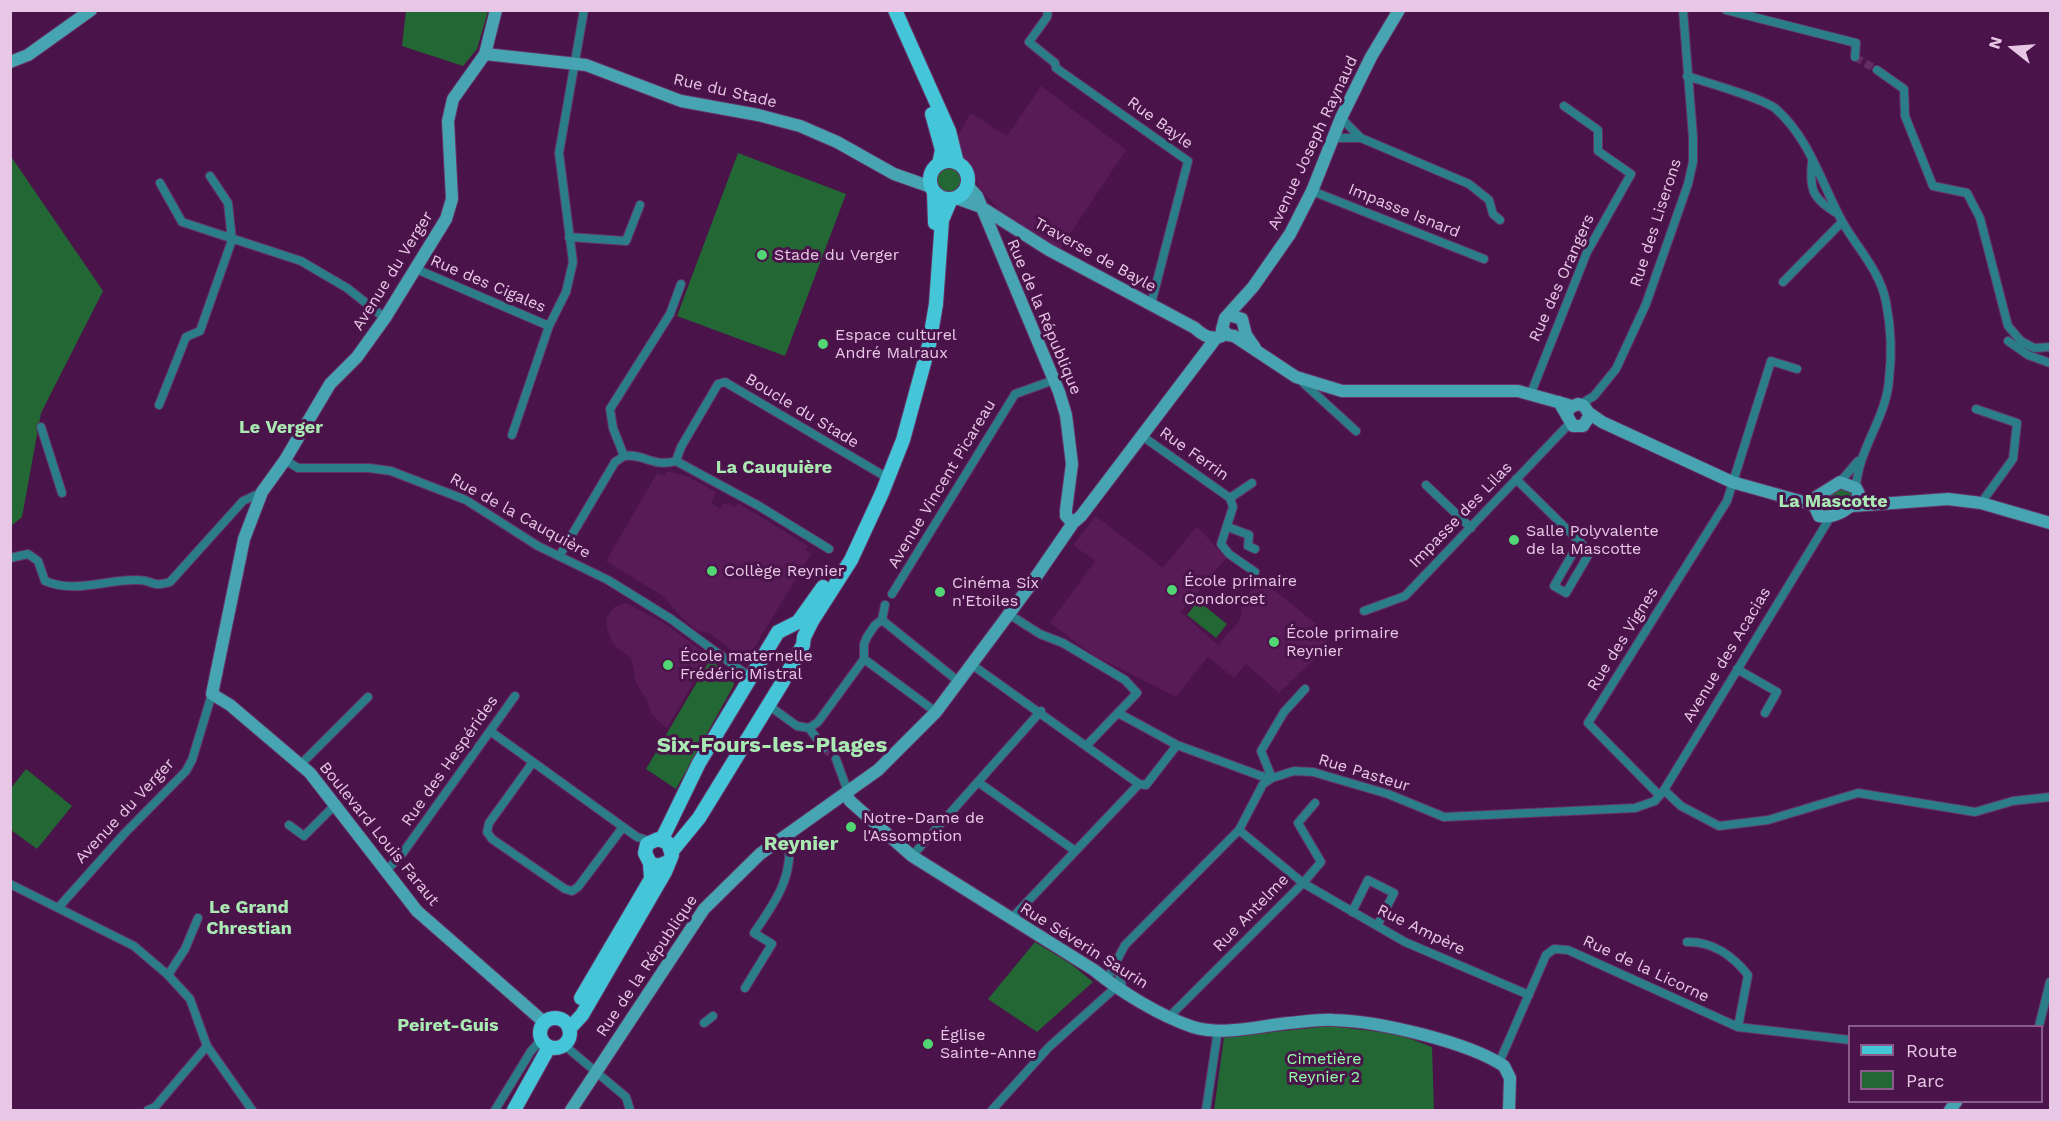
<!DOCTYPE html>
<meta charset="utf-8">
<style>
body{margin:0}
#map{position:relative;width:2061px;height:1121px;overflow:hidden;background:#4a1349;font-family:"Work Sans",sans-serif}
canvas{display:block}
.frame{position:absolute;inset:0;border:12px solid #e8c7e6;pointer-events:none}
.legend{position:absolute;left:1848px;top:1025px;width:195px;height:78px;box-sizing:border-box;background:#4a1349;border:2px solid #895b88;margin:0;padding:8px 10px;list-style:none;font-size:18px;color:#e8c7e6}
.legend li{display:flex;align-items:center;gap:12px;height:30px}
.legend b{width:30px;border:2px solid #895b88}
.north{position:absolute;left:1983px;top:18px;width:60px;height:60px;-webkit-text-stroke:4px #4a1349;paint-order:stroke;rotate:287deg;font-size:16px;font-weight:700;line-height:24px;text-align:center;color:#e8c7e6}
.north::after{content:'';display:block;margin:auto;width:21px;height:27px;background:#e8c7e6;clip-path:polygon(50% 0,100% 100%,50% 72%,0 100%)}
</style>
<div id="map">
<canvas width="2061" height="1121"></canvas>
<div class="frame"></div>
<ul class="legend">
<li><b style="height:8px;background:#45c6d8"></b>Route</li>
<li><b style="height:16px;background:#236734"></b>Parc</li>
</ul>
<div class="north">N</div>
</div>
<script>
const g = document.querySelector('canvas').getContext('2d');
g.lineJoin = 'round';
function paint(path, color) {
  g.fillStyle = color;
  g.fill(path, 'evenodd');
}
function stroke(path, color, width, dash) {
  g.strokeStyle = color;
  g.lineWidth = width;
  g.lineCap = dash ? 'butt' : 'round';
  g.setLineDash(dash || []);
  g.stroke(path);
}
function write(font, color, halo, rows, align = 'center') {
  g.font = font + ' "Work Sans",sans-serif';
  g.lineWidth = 6;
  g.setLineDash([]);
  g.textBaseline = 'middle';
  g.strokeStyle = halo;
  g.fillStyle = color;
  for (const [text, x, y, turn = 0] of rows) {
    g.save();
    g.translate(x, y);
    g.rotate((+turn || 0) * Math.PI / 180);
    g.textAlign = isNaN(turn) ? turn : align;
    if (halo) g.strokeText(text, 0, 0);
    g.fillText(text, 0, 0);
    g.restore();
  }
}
const built = new Path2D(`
 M1041,86L1126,150L1060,249L998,209L980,188L957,147L958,135L971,113L1007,136Z
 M667,471L689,477L716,492L711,503L720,509L723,504L727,503L735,507L738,503L808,546L806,550L811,554L746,661L709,633L698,631L683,619L663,596L606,561L657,473L664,475Z
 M1096,516L1163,568L1197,526L1226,558L1181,612L1218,645L1240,620L1243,602L1260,579L1329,634L1324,650L1279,693L1246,664L1234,678L1208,657L1176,697L1093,655L1050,623L1095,561L1073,545Z
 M626,603L667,625L709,656L667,728L652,715L647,700L636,683L631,658L613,644L607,628L606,619L614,607Z`);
const green = new Path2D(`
 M406,11V10L488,11L477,49L463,66L402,46Z
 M738,153L846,194L785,356L677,316Z
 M10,155L103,291L41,413L22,517L11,526Z
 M931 180a18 18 0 1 1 36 0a18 18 0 1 1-36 0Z
 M1840,482L1859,494L1825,517L1815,502Z
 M1198,601L1227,624L1216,638L1187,615Z
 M710,660L732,676L734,685L676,789L646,769Z
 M26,769L72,806L37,849L11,830V788Z
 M1035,942L1071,964L1093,982L1037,1032L988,999Z
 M1330,1026L1398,1034L1432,1047L1434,1110H1214L1224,1037Z`);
const streetTunnel = new Path2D(`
 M1855,57L1877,70
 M824,748L836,759`);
const street = new Path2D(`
 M1048,10L1047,17L1029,42L1055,63L1056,68L1188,161L1151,304
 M1726,10L1856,43L1855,57
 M1877,70L1904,89L1905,116L1933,186L1967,193L1980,218L2008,326L2021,341L2034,348L2050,347
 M1687,76C1705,82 1765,99 1776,109C1810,139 1822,185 1843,223C1858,249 1880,271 1886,302C1891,327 1892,355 1889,380C1886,419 1858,449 1856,488
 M1341,118L1361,138L1469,184L1489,200L1493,214L1500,220
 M1332,138H1361
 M1812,162C1809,191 1813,199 1838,214
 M160,183L182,222L301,261L347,288L385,318
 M1312,191L1484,259
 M569,237L626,241L640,205
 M416,269L549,326
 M1783,282L1842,222
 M2008,341L2028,355L2050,363
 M1299,379L1356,431
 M1531,393L1587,252L1631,174L1598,151V130L1564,106
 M1581,404L1594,396L1616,369L1646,304L1688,184L1693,162V137L1683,10
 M159,405L186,337L200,331L232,240L228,203L210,176
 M1976,409L2017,423L2013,459L1981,503
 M41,427L62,493
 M512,435L549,326L566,292L573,262L559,153L584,10
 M1142,436L1230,498L1233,507L1221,544L1229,554L1255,572
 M624,456C644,453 653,468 676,461
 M285,460L298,468H369L391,471L466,500L538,546L608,580L671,619L750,677
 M1516,479L1590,552L1566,593L1554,586L1580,541
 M1840,482L1858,461
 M1426,485L1471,528
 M1230,498L1252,483
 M1228,527L1249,535L1248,546L1255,549
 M829,549L759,506L676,461L681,447L718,384L725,382L881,474
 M560,555L615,462L624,456L613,428L610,409L670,314L681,284
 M10,558L28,554L38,561L45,581C76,594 106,579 138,580C154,580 151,588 170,582L243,501L262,492
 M892,594L1015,394L1054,380
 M1364,611L1405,596L1570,423
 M1007,613L1040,634L1063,643L1125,680L1137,693L1087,745
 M882,620L958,681
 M864,659L936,712
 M971,664L1139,784L1146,785L1177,745L1261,776L1272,778L1294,771L1313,772L1388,794L1444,817L1635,808L1655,801L1664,790L1831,516
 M1737,669L1777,692L1765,713
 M768,705L797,726L809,728L824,748
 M1120,714L1177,745
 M809,728L818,722L864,659V644L867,637L875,625L882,620L885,605
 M490,731L637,837L650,841
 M836,759L848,792
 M533,762L489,823L487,832L492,839L565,889L572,891L578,887L623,827
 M301,764L368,697
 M978,782L1074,850
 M1664,790L1681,806L1719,826L1768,820L1858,793L1975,812L2013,801L2050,797
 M1659,795L1588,723L1727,501L1771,361L1797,369
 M1315,803L1298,823L1321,862L1303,883L1405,942L1529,995
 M289,825L304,836L336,804
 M912,856L1041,711
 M386,871L402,854L515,696
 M10,884L134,946L168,975L190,999L207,1046L252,1110
 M58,908L124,834L186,771L192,760L212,694
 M1352,912L1368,880L1394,893L1377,926
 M1011,919L1139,784
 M1687,942C1712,941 1733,956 1748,975L1738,1027
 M1116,964L1124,993
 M168,975L185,949L198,918
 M1106,981L1125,945L1239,830
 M745,988L772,944L754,933C776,901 795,875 788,835
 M1170,1016L1303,883L1239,830L1263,784L1272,778L1261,751L1284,712L1305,689
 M704,1023L713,1016
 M2039,1026L2050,982
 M564,1045L626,1097L630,1110
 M1499,1063L1546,955L1554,949L1568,950L1738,1027L1850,1040
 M148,1110L155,1107L207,1046
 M495,1110L531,1051L541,1040
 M992,1110L1049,1047L1115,988
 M1206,1110L1218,1030`);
const secondary = new Path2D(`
 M1399,10L1371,57L1341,118L1312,191L1290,234L1253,287L1225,318L1222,329L1228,335L1234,336L1296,377L1342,391H1518L1572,406
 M485,54L586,65L681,101L758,115L800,126L837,142L894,174L931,187
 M10,62L28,55L91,10
 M967,185L977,196L1059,392L1066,415L1072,464L1066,510V516L1073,523
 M956,198L981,207L1049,250L1195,328C1203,336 1211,340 1222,336
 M1229,315L1242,319L1246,335L1255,348
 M1559,402L1573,426H1583L1590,415L1584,406L1578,404L1569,408L1567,415
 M1589,413L1602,422L1732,482L1814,505
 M1840,482L1856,488L1859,494C1854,508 1834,519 1819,516L1814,505L1816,497Z
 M1852,506L1948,499L1981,503L2050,523
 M212,694L244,539L262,492L285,460L330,384L357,357L385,318L446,219L452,199L448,121L453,99L485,54L496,10
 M212,694L230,705L310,773L417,911L545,1023
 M846,794L850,801L912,856L1094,970C1121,992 1160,1016 1193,1027C1222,1036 1259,1026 1288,1023C1303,1022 1319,1019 1334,1020C1378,1021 1468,1042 1504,1066L1510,1078L1509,1110
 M571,1110L704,909L760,854L878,770L936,712L1029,587L1073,523L1081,516L1216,338
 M1950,1110L1956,1102`);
const primary = new Path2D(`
 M895,10L949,131L957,163
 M932,114L942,150L939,164
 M930 180a19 19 0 1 1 38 0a19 19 0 1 1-38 0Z
 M934,192L935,223
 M662,839L699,763L778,632L798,622L823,587
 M672,851L699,818L782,683L803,645L804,637L812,621L851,560L882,493L903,440L929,345L936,304L942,220L951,199
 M581,998L651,879L650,863
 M540 1033a15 15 0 1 1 30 0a15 15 0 1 1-30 0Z
 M569,1029L582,1015L665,872L672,855L668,843L658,839L647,844L645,853L650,863L658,866L668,862
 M514,1110L549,1047`);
const markers = [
 [762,255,6,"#52d673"],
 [823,344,6,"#52d673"],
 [1514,540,6,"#52d673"],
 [712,571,6,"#52d673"],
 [1172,590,6,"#52d673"],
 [940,592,6,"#52d673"],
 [1274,642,6,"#52d673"],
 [668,665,6,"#52d673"],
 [851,827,6,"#52d673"],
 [928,1044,6,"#52d673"]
];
const streetNames = [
 ["Rue du Stade",725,91,13],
 ["Rue Bayle",1160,123,36],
 ["Avenue Joseph Raynaud",1313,143,-65],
 ["Impasse Isnard",1404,211,22],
 ["Rue des Liserons",1656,223,-72],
 ["Traverse de Bayle",1095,255,29],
 ["Avenue du Verger",393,271,-58],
 ["Rue des Orangers",1562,278,-66],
 ["Rue des Cigales",488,284,23],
 ["Rue de la République",1044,317,67],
 ["Boucle du Stade",802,411,31],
 ["Rue Ferrin",1194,454,35],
 ["Avenue Vincent Picareau",942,484,-59],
 ["Impasse des Lilas",1461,515,-46],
 ["Rue de la Cauquière",520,516,29],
 ["Rue des Vignes",1623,639,-58],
 ["Avenue des Acacias",1727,655,-59],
 ["Rue des Hespérides",450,761,-55],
 ["Rue Pasteur",1364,773,17],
 ["Avenue du Verger",125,811,-47],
 ["Boulevard Louis Faraut",379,834,51],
 ["Rue Antelme",1251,913,-46],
 ["Rue Ampère",1421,930,26],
 ["Rue Séverin Saurin",1084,946,32],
 ["Rue de la République",647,966,-56],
 ["Rue de la Licorne",1646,969,25]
];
const poiNames = [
 ["Stade du Verger",774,255],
 ["Espace culturel",835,335],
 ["André Malraux",835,353],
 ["Salle Polyvalente",1526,531],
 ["de la Mascotte",1526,549],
 ["Collège Reynier",724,571],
 ["École primaire",1184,581],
 ["Condorcet",1184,599],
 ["Cinéma Six",952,583],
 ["n'Etoiles",952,601],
 ["École primaire",1286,633],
 ["Reynier",1286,651],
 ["École maternelle",680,656],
 ["Frédéric Mistral",680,674],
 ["Notre-Dame de",863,818],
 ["l'Assomption",863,836],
 ["Église",940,1035],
 ["Sainte-Anne",940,1053]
];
const parkNames = [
 ["Cimetière",1324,1059],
 ["Reynier 2",1324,1077]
];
const neighbourhoodNames = [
 ["Le Verger",281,428],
 ["La Cauquière",774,468],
 ["La Mascotte",1833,502],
 ["Le Grand",249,908],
 ["Chrestian",249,929],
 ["Peiret-Guis",448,1026]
];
const quarterNames = [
 ["Reynier",801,844]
];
const districtNames = [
 ["Six-Fours-les-Plages",772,746]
];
paint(built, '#581b57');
paint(green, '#236734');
stroke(streetTunnel, '#622e61', 8, [8, 4]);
stroke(street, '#663365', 10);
stroke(secondary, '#663365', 14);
stroke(primary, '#663365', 16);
stroke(street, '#2a7d89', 8);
stroke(secondary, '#47a5b3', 12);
stroke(primary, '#45c6d8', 14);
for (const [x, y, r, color] of markers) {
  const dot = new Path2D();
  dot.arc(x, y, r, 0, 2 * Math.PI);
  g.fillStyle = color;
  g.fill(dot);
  stroke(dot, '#4a1349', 2);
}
write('16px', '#e8c7e6', '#4a1349', streetNames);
write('16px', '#e8c7e6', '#4a1349', poiNames, 'left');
write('16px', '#93fca6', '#4a1349', parkNames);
write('bold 18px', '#a9eab3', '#4a1349', neighbourhoodNames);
write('bold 20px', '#a9eab3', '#4a1349', quarterNames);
write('bold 22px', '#a9eab3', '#4a1349', districtNames);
</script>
